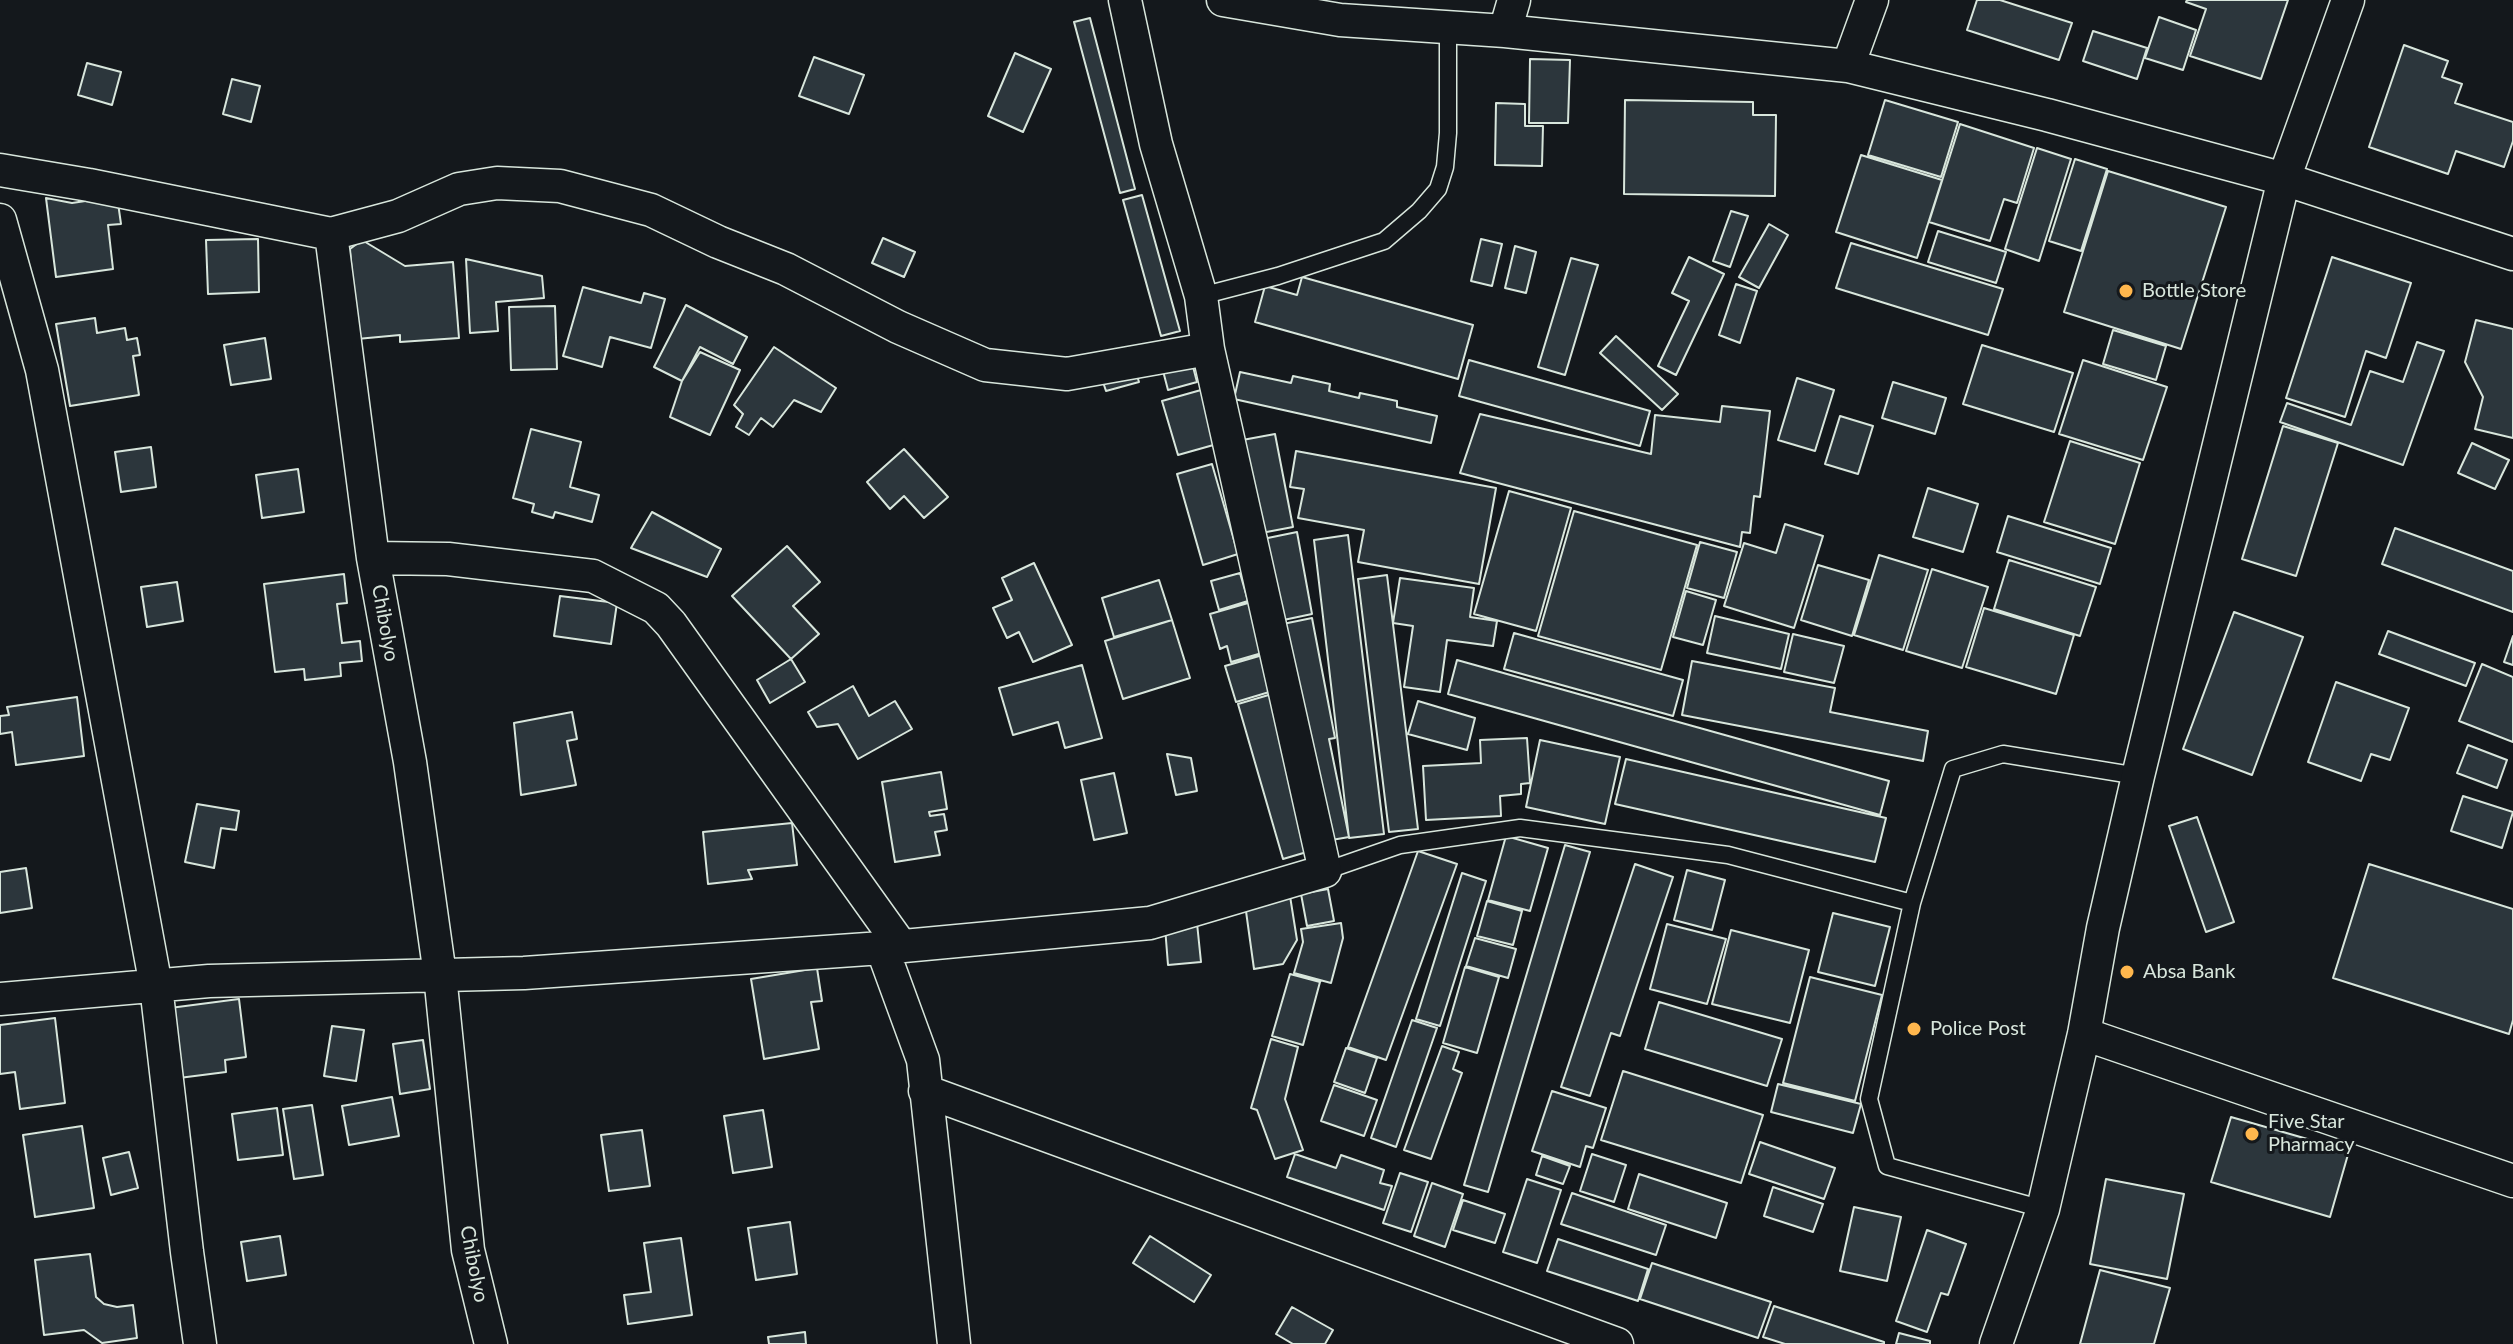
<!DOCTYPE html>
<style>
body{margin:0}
canvas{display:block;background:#14181c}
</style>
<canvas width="2513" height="1344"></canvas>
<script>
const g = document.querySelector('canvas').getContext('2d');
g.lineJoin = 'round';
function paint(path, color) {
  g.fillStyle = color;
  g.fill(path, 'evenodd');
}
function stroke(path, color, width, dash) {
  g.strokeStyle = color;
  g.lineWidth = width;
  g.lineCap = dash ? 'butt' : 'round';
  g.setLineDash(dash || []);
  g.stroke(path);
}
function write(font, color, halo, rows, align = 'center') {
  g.font = font + ' Lato,sans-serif';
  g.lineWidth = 6;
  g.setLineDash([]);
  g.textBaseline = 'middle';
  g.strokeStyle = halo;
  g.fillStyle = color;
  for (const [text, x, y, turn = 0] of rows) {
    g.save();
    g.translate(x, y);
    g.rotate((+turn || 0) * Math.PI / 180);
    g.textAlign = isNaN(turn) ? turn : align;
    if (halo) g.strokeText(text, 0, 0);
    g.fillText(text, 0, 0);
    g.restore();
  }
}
const building = new Path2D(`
 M1977,0H2000L2072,23L2059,60L1967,30Z
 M2187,0H2288L2261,79L2190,56L2206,9L2186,2Z
 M2159,17L2196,30L2183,70L2145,58Z
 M1090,18L1135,189L1120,193L1074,22Z
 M2093,31L2147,48L2137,79L2083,61Z
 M2404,45L2448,61L2442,77L2462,84L2455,103L2513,122V141L2504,167L2456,151L2448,174L2369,147Z
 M1015,53L1051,69L1023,132L988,116Z
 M814,57L864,75L849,114L799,96Z
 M1530,59L1570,60L1568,123H1529Z
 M87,63L121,72L112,105L78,95Z
 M232,79L260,86L251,122L223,114Z
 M1625,100L1753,102V115H1776L1775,196L1624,194Z
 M1885,100L1958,122L1941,177L1868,155Z
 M1496,103L1525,104V126H1543L1542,166L1495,165Z
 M1960,124L2034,148L2017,203L2004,199L1990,241L1929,222Z
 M2037,148L2071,159L2039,261L2005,249Z
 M1861,155L1942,180L1917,258L1836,232Z
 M2075,159L2107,169L2081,251L2049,241Z
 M2108,171L2226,207L2181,349L2064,312Z
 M1142,195L1180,331L1161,336L1123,200Z
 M46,198L72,203L99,199L118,203L121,224L108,225L113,269L56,277Z
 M1731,211L1748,216L1730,267L1713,261Z
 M1769,224L1788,235L1759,288L1739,277Z
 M1938,231L2006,252L1996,283L1928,262Z
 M883,238L915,252L904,277L872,263Z
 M258,239L259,292L208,294L206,240Z
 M1481,239L1502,244L1492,286L1471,281Z
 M362,240L405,266L453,262L459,338L400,342V335L357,339L350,249Z
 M1851,243L2003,289L1988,335L1836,288Z
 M1515,246L1536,252L1526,293L1505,288Z
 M1689,257L1724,274L1676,375L1658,366L1689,301L1672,293Z
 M2332,257L2411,283L2386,358L2366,351L2345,417L2286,398Z
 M1571,258L1598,265L1565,375L1538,367Z
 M466,259L542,276L544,298L496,302L498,331L470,333Z
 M1302,277L1473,325L1458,379L1255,322L1265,286L1297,295Z
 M1736,284L1757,291L1740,343L1719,335Z
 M583,287L641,303L644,293L665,299L651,348L610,337L602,367L563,356Z
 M686,305L747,337L733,364L700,347L682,381L654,367Z
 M555,306L557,369L511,370L509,307Z
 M95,318L97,333L125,328L127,340L137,338L140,355L133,356L139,395L70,406L56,324Z
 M2476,320L2513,329V438L2475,429L2483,397L2465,362Z
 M2113,330L2166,346L2156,380L2103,364Z
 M1616,336L1678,394L1662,410L1600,353Z
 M265,338L271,379L231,385L224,345Z
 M2417,342L2444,351L2403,465L2280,422L2287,403L2351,425L2370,371L2403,382Z
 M1982,345L2073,373L2054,432L1963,404Z
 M774,347L836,388L821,412L794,400L773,427L761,418L749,435L736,427L743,414L734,405Z
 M700,352L740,370L710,435L670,417L682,381Z
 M1191,359L1197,382L1168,390L1162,367Z
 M1469,360L1650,411L1640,446L1459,396Z
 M2083,360L2167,387L2143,460L2059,434Z
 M1134,366L1139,382L1106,391L1101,376Z
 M1240,372L1291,383L1293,376L1330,384L1329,391L1359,398L1360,393L1397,401V407L1437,416L1431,443L1234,399Z
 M1797,378L1834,390L1815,451L1778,440Z
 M1893,382L1946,398L1935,434L1882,418Z
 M1201,390L1217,444L1178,455L1162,401Z
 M1722,406L1770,411L1760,497L1754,496L1750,533L1742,532L1740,547L1460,473L1480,414L1651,454L1655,415L1720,422Z
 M1840,416L1873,426L1858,474L1825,464Z
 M2283,426L2338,443L2296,576L2242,559Z
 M531,429L581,442L570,487L599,495L592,522L555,512L553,518L532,512L534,504L513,498Z
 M1275,434L1293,527L1256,534L1237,441Z
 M2070,441L2140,463L2115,544L2044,522Z
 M2472,443L2509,460L2495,489L2458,473Z
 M151,447L156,487L121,492L115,452Z
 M904,449L948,497L924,518L904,496L890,509L867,482Z
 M1296,451L1496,488L1479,584L1358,562L1364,530L1298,518L1304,489L1290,487Z
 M1212,464L1238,554L1203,565L1177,474Z
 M298,469L304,512L262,518L256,475Z
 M1928,488L1978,504L1963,552L1913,537Z
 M1509,491L1571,508L1536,631L1474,614Z
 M1574,511L1697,545L1661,670L1538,636Z
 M652,512L721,549L707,577L631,548Z
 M2008,516L2111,548L2100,584L1997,552Z
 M1785,524L1823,536L1794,628L1724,606L1744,543L1776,553Z
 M2395,528L2513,571V612L2382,564Z
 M1297,532L1312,614L1274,622L1258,540Z
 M1348,535L1384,834L1349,838L1314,540Z
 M1700,542L1737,552L1724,598L1687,588Z
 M787,546L820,582L793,606L819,634L791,659L732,596Z
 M1879,555L1928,570L1903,650L1854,635Z
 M2009,560L2096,587L2080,636L1994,609Z
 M1034,563L1072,645L1033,662L1019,632L1007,638L993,608L1012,600L1002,578Z
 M1818,565L1869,580L1852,636L1801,620Z
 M1932,569L1988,587L1962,668L1906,651Z
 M1240,573L1248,601L1219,610L1211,581Z
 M344,574L347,603L337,604L342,643L360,641L362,661L340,663L341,676L305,680L304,669L275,672L264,584Z
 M1387,575L1418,829L1389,832L1358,579Z
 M1400,578L1474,588L1470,617L1497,621L1493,646L1447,640L1440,692L1404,687L1413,626L1393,623Z
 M1159,580L1172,620L1114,637L1102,598Z
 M177,582L183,621L147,627L141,587Z
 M1686,591L1716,600L1703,645L1673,637Z
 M560,596L617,603L611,644L554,636Z
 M1255,601L1262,653L1231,662L1227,646L1220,649L1210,614Z
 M1984,608L2074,635L2056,694L1966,667Z
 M2234,612L2303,637L2252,775L2183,749Z
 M1715,616L1789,634L1781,669L1707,653Z
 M1312,618L1335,738L1329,739L1349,837L1320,842L1278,625Z
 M1172,620L1190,678L1123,699L1105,641Z
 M2388,631L2475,663L2466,686L2379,654Z
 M1514,633L1683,680L1673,716L1504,669Z
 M1793,634L1844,646L1834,683L1784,672Z
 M2513,636V665L2504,662Z
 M1266,654L1276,690L1236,702L1225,666Z
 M791,659L805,682L770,703L757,680Z
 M1457,660L1889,781L1880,815L1448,694Z
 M1692,661L1835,688L1830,712L1928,731L1923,761L1682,715Z
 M2482,664L2513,677V742L2459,721Z
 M1082,665L1102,738L1065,748L1058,722L1013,735L999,688Z
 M2336,682L2409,708L2390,760L2371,754L2361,781L2308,762Z
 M853,686L869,716L895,701L912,729L858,759L838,724L817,727L808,712Z
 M1272,694L1317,849L1283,859L1238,704Z
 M77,697L84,756L16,765L12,732L0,734V716L9,715L7,707Z
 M1418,701L1475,718L1467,750L1408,734Z
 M572,712L577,739L567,741L576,785L521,795L514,723Z
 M1527,738L1530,783L1521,784V794L1500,796L1501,816L1426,820L1423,766L1481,763L1480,740Z
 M1540,740L1620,757L1605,824L1526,807Z
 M2468,745L2507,760L2497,788L2457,773Z
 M1167,754L1191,758L1197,791L1176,795Z
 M1626,759L1886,818L1875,862L1615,804Z
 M941,772L947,809L929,812L930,816L944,814L947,830L935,832L940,855L895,862L882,782Z
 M1114,773L1127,833L1094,840L1081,780Z
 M2463,796L2513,812L2502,848L2451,831Z
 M197,804L239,811L236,830L221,828L214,868L185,862Z
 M2197,817L2234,922L2206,932L2169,826Z
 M792,823L797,865L748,870L752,879L708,884L703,832Z
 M1506,836L1548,848L1530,911L1488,900Z
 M1565,845L1590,852L1488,1192L1464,1185Z
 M1418,851L1457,864L1386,1060L1348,1047Z
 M1635,864L1673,877L1620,1036L1611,1033L1590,1096L1561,1087Z
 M2369,864L2513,909V1020L2509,1034L2333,978Z
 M26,868L32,908L0,913V872Z
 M1687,870L1725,880L1712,930L1674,920Z
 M1462,873L1486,881L1440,1026L1416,1019Z
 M1328,889L1334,921L1307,926L1301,894Z
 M1290,896L1297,940L1283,964L1254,969L1245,904Z
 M1487,901L1522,911L1513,945L1477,936Z
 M1833,913L1890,927L1875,986L1818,972Z
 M1197,923L1201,962L1168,965L1165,927Z
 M1341,923L1343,938L1331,983L1294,973L1303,942L1301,929Z
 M1667,924L1726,939L1707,1004L1650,989Z
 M1731,930L1809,950L1790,1023L1712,1004Z
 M1475,938L1516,949L1508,978L1466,966Z
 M1465,967L1499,977L1477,1053L1443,1043Z
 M817,968L822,1001L811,1002L819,1049L764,1059L751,979Z
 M1290,974L1320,982L1303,1045L1272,1036Z
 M1810,977L1882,995L1855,1101L1783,1083Z
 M239,999L246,1057L225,1060L226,1072L179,1078L170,1008Z
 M1659,1002L1782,1039L1767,1086L1645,1049Z
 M55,1018L65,1103L20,1109L15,1072L0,1074V1025Z
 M1412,1020L1437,1028L1396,1147L1371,1138Z
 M332,1026L364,1030L356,1081L324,1076Z
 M1271,1039L1298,1047L1285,1099L1303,1150L1275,1159L1257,1110L1251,1108Z
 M423,1040L430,1089L400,1094L393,1044Z
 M1442,1046L1459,1052L1453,1069L1462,1073L1431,1159L1404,1150Z
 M1346,1048L1377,1058L1365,1093L1334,1082Z
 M1623,1071L1763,1115L1741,1183L1601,1140Z
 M1778,1084L1861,1104L1853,1133L1771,1112Z
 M1334,1085L1377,1100L1364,1136L1321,1121Z
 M1552,1091L1606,1108L1593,1148L1586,1146L1580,1167L1532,1151Z
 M392,1097L399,1136L349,1145L342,1106Z
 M312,1105L323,1175L294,1179L283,1109Z
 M277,1108L283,1155L238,1160L232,1114Z
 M763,1110L772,1167L733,1173L724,1116Z
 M2231,1117L2349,1151L2330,1217L2211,1182Z
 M82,1126L94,1208L35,1217L23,1135Z
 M642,1130L650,1186L609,1191L601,1135Z
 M1760,1142L1835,1168L1824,1199L1749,1174Z
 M129,1152L138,1188L111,1195L103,1158Z
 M1295,1154L1336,1168L1341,1155L1384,1170L1380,1183L1392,1186L1384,1210L1287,1177Z
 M1592,1154L1626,1165L1614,1202L1580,1191Z
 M1542,1156L1570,1166L1563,1184L1536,1175Z
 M1400,1173L1428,1182L1411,1232L1383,1223Z
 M1639,1174L1727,1203L1716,1238L1628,1209Z
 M1527,1179L1561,1190L1537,1263L1503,1252Z
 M2106,1179L2184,1194L2167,1279L2090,1264Z
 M1432,1183L1463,1194L1445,1247L1414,1236Z
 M1773,1187L1823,1204L1813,1232L1764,1216Z
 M1572,1193L1666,1225L1656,1255L1561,1224Z
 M1463,1200L1505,1214L1495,1243L1453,1230Z
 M1854,1207L1901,1217L1887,1281L1840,1271Z
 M790,1222L797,1274L756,1280L748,1228Z
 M1927,1230L1966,1244L1948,1295L1941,1293L1927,1332L1896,1321Z
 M280,1236L286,1275L247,1281L241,1242Z
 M1150,1236L1211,1275L1194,1302L1133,1263Z
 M681,1238L692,1315L628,1324L624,1295L651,1292L644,1243Z
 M1558,1239L1648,1269L1638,1301L1547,1271Z
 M90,1254L96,1297L104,1304L117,1307L133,1305L137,1338L102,1343L84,1330L44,1335L35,1260Z
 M1652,1263L1771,1302L1758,1338L1640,1299Z
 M2100,1270L2170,1288L2154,1344H2080Z
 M1774,1306L1884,1342V1344H1785L1763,1337Z
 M1292,1307L1333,1330L1325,1344H1293L1276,1334Z
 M805,1332L806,1344H769L768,1337Z
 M1899,1333L1930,1341V1344H1896Z`);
const lane = new Path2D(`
 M1201,296L1278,276L1384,241L1419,211L1438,189L1445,167L1448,133V28
 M1325,871L1400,845L1520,828L1728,855L1912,903
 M2043,1209L1887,1166L1869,1099L1912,903L1953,769L2003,754L2138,776`);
const street = new Path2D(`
 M1223,0L1340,20L1505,31L1848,66L2047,115L2284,179L2513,254
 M1505,31L1514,0
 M1848,66L1872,0
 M0,170L89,185L331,234L373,558L410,762L440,975L468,1250L491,1344
 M0,220L42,370L156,986L187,1252L200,1344
 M331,234L398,216L459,189L497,183L560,186L651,210L718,242L786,269L898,327L985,365L1067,374L1208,349
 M373,558L448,559L593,576L656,608L671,624L901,946
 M882,948L923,1060L954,1344
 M0,999L209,981L524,973L882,948L1150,923L1325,871L1208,349L1201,296L1156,144L1125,0
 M2084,1034L2513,1181
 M925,1091L1617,1344
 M1996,1344L2043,1209L2084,1034L2103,928L2138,776L2284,179L2348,0`);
const markers = [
 [2126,291,8,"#ffb74d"],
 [2127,972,8,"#ffb74d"],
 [1914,1029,8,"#ffb74d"],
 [2252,1134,8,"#ffb74d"]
];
const poiNames = [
 ["Bottle Store",2142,291],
 ["Absa Bank",2143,972],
 ["Police Post",1930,1029],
 ["Five Star",2268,1122],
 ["Pharmacy",2268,1145]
];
const streetNames = [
 ["Chibolyo",385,623,80],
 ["Chibolyo",474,1264,79]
];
paint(building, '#2c363c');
stroke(building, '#d8e6dc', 2);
stroke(lane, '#d8e6dc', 19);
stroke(street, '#d8e6dc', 35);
stroke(lane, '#14181c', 16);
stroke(street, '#14181c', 32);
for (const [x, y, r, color] of markers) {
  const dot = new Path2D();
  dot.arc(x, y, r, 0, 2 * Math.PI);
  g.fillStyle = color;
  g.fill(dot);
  stroke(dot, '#14181c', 3);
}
write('20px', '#d8e6dc', '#14181c', poiNames, 'left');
write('20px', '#d8e6dc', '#14181c', streetNames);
</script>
